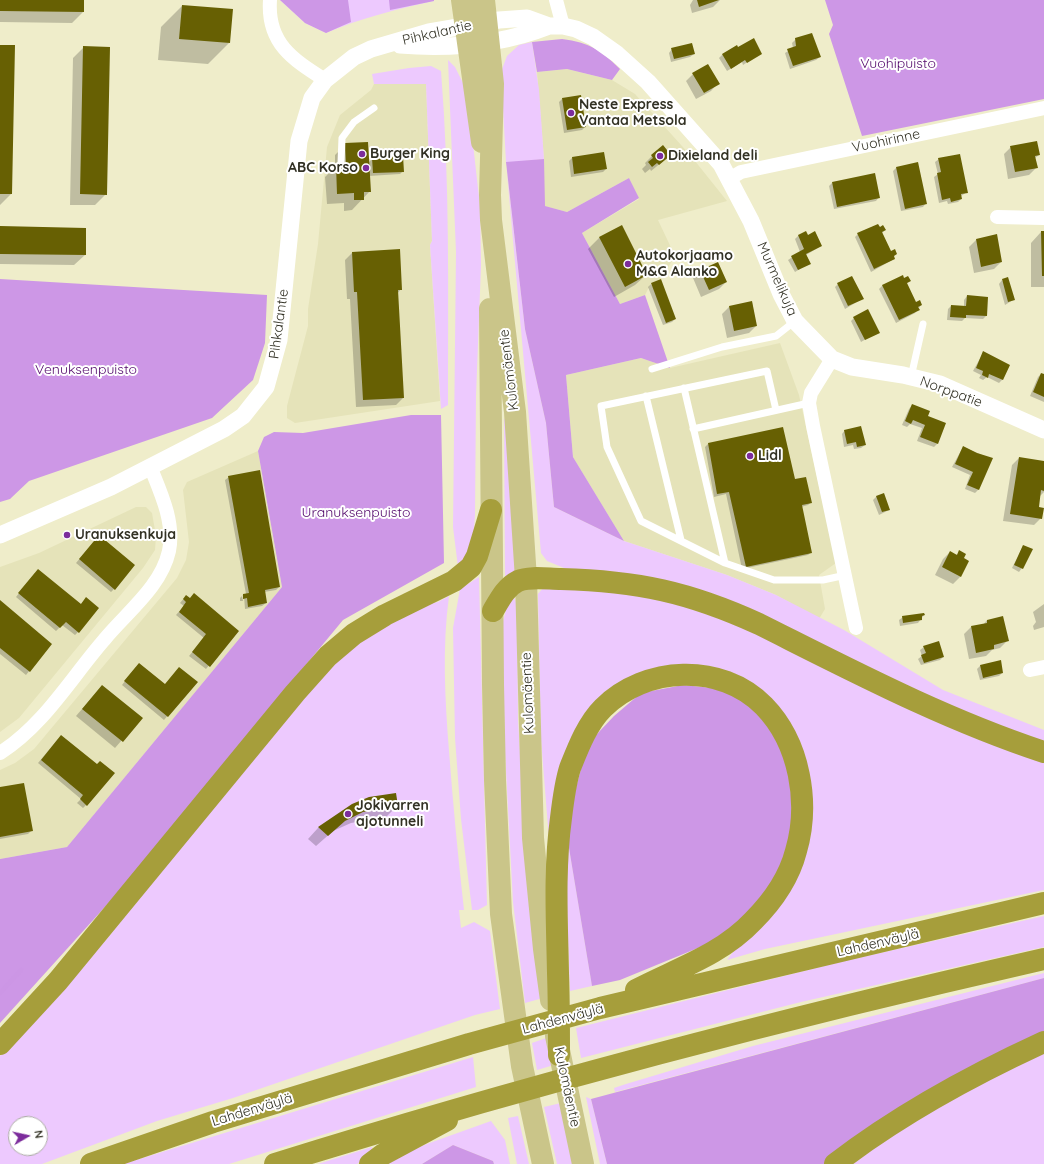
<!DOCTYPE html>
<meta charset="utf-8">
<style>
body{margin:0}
#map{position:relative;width:1044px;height:1164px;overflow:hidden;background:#efedca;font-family:Quicksand,sans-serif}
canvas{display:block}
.north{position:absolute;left:8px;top:1116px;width:40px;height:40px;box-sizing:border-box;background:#fff;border:1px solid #adada7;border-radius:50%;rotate:81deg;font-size:11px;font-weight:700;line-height:16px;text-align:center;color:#323124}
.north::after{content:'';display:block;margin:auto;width:14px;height:18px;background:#7c2c9c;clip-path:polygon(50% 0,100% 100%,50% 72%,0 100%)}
</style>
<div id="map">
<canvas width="1044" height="1164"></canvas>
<div class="north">N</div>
</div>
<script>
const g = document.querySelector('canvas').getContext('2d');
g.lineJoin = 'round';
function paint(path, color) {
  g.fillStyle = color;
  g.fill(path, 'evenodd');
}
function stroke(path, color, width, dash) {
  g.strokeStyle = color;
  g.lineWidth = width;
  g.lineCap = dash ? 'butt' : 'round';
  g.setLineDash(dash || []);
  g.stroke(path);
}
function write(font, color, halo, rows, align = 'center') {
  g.font = font + ' Quicksand,sans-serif';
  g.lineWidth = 4;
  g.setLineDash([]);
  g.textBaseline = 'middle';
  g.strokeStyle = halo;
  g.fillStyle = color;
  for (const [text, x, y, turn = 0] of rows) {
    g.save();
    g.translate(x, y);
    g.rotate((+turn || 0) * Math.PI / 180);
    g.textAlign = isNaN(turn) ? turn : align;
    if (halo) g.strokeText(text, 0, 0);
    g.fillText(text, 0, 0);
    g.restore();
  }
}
const built = new Path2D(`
 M567,69L612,80L635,94L691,156L727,201L658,220L675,256L661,279L651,283L645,295L620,304L582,233L639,199L629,178L567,212L544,206V159L537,72Z
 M426,83L432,241L430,245L440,401L295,423L287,418V406L308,326V309L318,244L327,147L340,115L371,90L374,84Z
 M780,343L799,395L836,563L819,575L825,609L819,619L776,595L727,575L624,541L573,457L566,375L641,358L670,368Z
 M258,451L282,587L67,847L0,859V770L15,763L34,749L177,578L186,560L189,542L183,490L187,482Z
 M136,507H146L152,513L156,536L155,550L143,568L19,718L0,732V567L39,553Z`);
const green = new Path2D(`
 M280,0H434V1C397,9 361,18 326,33L305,23Z
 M532,42L539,90L544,159L506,163L525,329L546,423L554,507L624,541L727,575L776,595L844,630L943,690L1044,730V744L975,718L787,630L569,570L547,561L541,553L506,162L501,72L507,56L519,45Z
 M448,60L455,67L467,91L480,206L481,265L476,396L475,515L473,543L465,559L458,567L453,527L456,252Z
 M431,66L441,71C450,182 448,294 448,405L441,409L430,245L432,241L426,84H374L372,74L409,68Z
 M504,419H507L516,571L505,580Z
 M479,577L487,905L478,910H472L461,819L455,738L453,628L460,589Z
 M543,588L652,594L701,607L1044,755V890L765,949L727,960L742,940L709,666C654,660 642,671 598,700L551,865L541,739L538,594Z
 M449,596C442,648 445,699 449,751C453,804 458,857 464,910H459L461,928L474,922L490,931L500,1009L475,1015L233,1098L157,1121L42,1164H0V1056L105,941L313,685L358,637L423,605L438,602ZM16,1124H40V1148H16Z
 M514,597L517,605L518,720L527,863L543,998L525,1003L513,902L505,752L502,625L508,602Z
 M568,842L592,986L570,991L566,886Z
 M1044,916V947L801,1002L581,1058L576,1028L836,963Z
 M1044,973V978L615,1092L614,1088L626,1084L753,1046Z
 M549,1037L554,1065L537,1070L532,1043Z
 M1044,1051V1164H849L931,1109Z
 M473,1057L476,1087L229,1164H123Z
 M586,1097L591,1099L607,1164H600Z
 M561,1103L575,1164H557L544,1107Z
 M518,1116L529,1164H517L508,1118Z
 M491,1121L505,1140L510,1164H494L493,1161L453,1145L422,1164H384L424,1145Z
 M372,1147V1154L357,1164H318Z`);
const forest = new Path2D(`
 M280,0H348L351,22L326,33L305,23Z
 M389,0H434V1L390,10Z
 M825,0H1044V99L862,136L829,34L833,25Z
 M562,39C590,43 600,49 620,69L612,80L567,69L537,72L532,42Z
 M544,159L545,206L567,212L629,178L639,198L582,233L620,304L645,295L670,368L641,358L566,375L573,457L624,541L554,507L546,423L525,329L506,162Z
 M0,279L267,295L265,343L253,380L212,418L29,481L10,499L0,502Z
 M411,415H441L444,563L343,620L113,898L0,1023V859L67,847L282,587L258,451L264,437L274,432L303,433Z
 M683,685L713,688L739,696L768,721L785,755L794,790L788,853L769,890L740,920L715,941L620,980L592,986L568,842L574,795L585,754L597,734L614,716L641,693Z
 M1044,978V1036L824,1164H607L591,1099Z
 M453,1145L493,1161L494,1164H422Z`);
const shadow = new Path2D(`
 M0,0H83V12L72,23L0,22Z
 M693,0H720L713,7L692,13L690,5Z
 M182,6L229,43L208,64L158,60L161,27Z
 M796,39L820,57L816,60L790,69L785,53L793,48L792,43Z
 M0,46L11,194L0,205Z
 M84,47L106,194L95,205H70L73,58Z
 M672,49L694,54L690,57L671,62L669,53Z
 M738,49L761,53L743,65L742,62L727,71L719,58L723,54Z
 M693,74L718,83L711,91L696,99L686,81Z
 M562,99L585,127L582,130L564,133L559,102Z
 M346,144L368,163L373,158L403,171L400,174L369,176L370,191L352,210L344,211V203L327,204L325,177L335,167V155Z
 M1011,147L1039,155L1035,158L1036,168L1029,175L1008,179L1004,154Z
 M652,156L662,162L651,171L650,169L645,173L642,169L646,165L645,163Z
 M572,158L606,169L603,172L571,177L569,161Z
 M939,159L967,192L961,196V199L958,202L948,204L947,201L939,203L934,177L938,174L935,162Z
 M917,163L926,203L923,207L901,211L893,171L896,168Z
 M832,183L879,197L876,201L834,209L829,186Z
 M0,227L85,255L74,265L0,264Z
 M621,227L646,275L635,285L614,297L588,249L599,238Z
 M879,228L885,230L882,233L894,259L871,272L855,237L858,234Z
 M1041,232H1044V287H1031V243Z
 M799,235L807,236L821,246L806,255L810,263L795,272L788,260L800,252L795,239Z
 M996,236L1001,262L994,269L974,273L969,247L976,240Z
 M352,253L401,289L397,294L403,398L396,405L356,407L350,299H347L345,260Z
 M718,264L726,282L719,289L701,297L693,278L700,271Z
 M904,279L910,281L906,284L915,303L921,305L915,313L896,323L879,289L883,285Z
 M1002,280L1013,300L1005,305L999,284Z
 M651,284L675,319L672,322L663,325L648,287Z
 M838,284L862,299L845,309L835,287Z
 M967,296L987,298L986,316L983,319L965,318L962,321L947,320L948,309L951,306L964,307V300Z
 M752,302L756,326L749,333L727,338L722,314L729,307Z
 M854,318L878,332L861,342L851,321Z
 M983,353L1003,379L999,383L987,377L983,380L979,378L981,375L973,371Z
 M1041,374L1044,375V402L1030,396L1038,377Z
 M912,405L927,417L945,424L937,444L934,447L917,441L922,428L910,424L907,427L902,425L909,409Z
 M845,430L865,445L861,448L854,449L853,445L844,447L842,434Z
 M708,444L795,481L811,502L808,505L801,507L811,552L808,555L742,569L726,494L714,497L705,447Z
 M963,447L992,459L978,490L975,493L965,489L970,475L952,467Z
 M1019,458L1044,462V492L1039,497L1038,508L1041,518L1034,525L1003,521L1012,465Z
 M229,477L279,587L276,590L264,592L266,603L262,606L245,609L244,596H242L246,594L225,480Z
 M877,496L889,510L879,515L873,500Z
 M96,539L114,589L111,592L76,563Z
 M1023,546L1022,568L1019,572L1012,568Z
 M950,552L956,555L960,552V577L953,584L935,575L943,559Z
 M35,573L80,605L83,602L78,632L75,635L62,625L56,631L16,597Z
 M186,596L238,631L206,669L189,656L204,638L176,615L184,606L180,603Z
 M242,596L243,601H240V598Z
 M0,601L51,644L26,675L0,654Z
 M1044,604V627L1034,630L1033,626L1036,622L1033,612Z
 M924,615L918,623L900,626L899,620L903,617Z
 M987,620L1007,641L1000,648L992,650L986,656L969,659L964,634L971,627L983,625Z
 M924,647L943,657L940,660L921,665L918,659L922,656L920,650Z
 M981,665L1002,673L999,676L980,680L977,669Z
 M136,667L165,685L196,682L164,720L122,685Z
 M95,694L141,718L115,748L76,716Z
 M58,739L97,766L86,805L83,808L77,803L81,799L38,763Z
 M0,788L32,830L28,834L0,839Z
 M352,805L397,806L386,817L351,823L333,831L316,846L308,839L318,828Z`);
const stream = new Path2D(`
 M0,993L21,970`);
const building = new Path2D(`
 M0,0H84V12L0,11Z
 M697,0H719L699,7Z
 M182,5L233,9L230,43L179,39Z
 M812,33L821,57L793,66L787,49L796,46L795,38Z
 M754,38L762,54L747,63L745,60L731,69L722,54L737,45L738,47Z
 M692,43L695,54L674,59L671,48Z
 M0,45H15L12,194H0Z
 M83,46L110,47L107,195L80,194Z
 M708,64L720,84L704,93L692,73Z
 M581,95L586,127L567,130L562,98Z
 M1037,141L1040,155L1035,156L1038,168L1015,172L1010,146Z
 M368,142L371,192H364V200H354V193L337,194L336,165L346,164L345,143Z
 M663,145L671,155L659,165L657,163L652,167L648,162L653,158L651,155Z
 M604,152L607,169L574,174L572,157Z
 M960,154L968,193L961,194L962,199L951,202L950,198L942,200L937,173L941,172L938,158Z
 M403,156L404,172L373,173L372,158Z
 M918,162L927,204L905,209L896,167Z
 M875,173L880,198L837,207L832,182Z
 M878,224L880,227L883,225L886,230L882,232L891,251L895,249L897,254L894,256L895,259L874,269L857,233Z
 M622,225L647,275L625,287L599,237Z
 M0,226L86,228V255L0,254Z
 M806,231L808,235L815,231L822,246L806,254L811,264L798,270L791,256L804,249L798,235Z
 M1041,231H1044V276H1042Z
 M997,234L1002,262L981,267L976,239Z
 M400,249L402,290H398L404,398L363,400L357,292H354L352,252Z
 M718,262L727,282L709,290L700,270Z
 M903,275L904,278L908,276L911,281L907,283L916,302L920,300L922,305L918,307L920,310L899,320L882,285Z
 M852,276L864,299L848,306L837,283Z
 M1008,277L1015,300L1008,302L1002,279Z
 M661,279L676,319L666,323L651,283Z
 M967,295L988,297L987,316L966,315V318L950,317L951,305L966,306Z
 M752,301L757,326L734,331L729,306Z
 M868,309L880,333L865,340L853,317Z
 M983,351L1010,365L1003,380L989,374L988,378L982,375L983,371L976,368Z
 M1041,373L1044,374V397L1033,392Z
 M912,404L930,411L928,416L946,423L938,444L920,437L925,425L913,420L911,424L905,421Z
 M861,426L866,445L857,447L856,442L847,444L844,430Z
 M783,427L795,479L806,477L812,503L802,505L812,553L746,567L729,492L717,494L708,443Z
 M963,446L977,453L993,458L979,490L967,485L973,472L955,464Z
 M1019,457L1044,461V491L1041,490L1039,507L1044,508L1042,519L1010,514Z
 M260,470L280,587L265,590L267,603L248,607L247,598L243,599V594L249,593L228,476Z
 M884,493L890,510L882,512L876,496Z
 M99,535L135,565L115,590L79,559Z
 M1023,545L1033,549L1023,569L1014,565Z
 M959,550L966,554L964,558L969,561L961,577L942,567L950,551L957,555Z
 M38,569L81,604L86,597L99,608L79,633L66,622L60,628L18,593Z
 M194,593L239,631L210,667L192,652L206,634L179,612L186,602L183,599L186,595L190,598Z
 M0,600L52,644L30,672L0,648Z
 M924,613L925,615L922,616V620L903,623L902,616Z
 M1003,616L1009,641L994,645V649L976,653L971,626L987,623V620Z
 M939,641L944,657L924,663L921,655L926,653L923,646Z
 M1001,660L1003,673L983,678L980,665Z
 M139,663L165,684L179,667L198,682L168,717L124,681Z
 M102,685L143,718L123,742L82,709Z
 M61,735L97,764L100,761L115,773L87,806L80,799L83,795L41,760Z
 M24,783L33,831L0,837V787Z
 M396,793L398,806L363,812L345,821L328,836L318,827L352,804L369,797Z`);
const service = new Path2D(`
 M341,163L342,138L354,122L374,108
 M652,369L722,347L776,336L795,321
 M911,377L923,324
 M684,388L725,563
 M646,396L681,540
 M776,410L767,371L601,406L607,447L641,521L725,563L774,580H823L846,575
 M693,429L809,403`);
const minor = new Path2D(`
 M270,0C267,43 292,59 325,80
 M556,0L563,26
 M729,179L741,172L1044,108
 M997,217L1044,218
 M832,359L811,393L809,403L813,426L856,628
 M1030,670L1044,667
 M0,753C44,725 71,678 104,640C127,612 161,587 169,551C175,522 160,491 150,466`);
const tertiary = new Path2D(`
 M400,45C450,49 503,44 549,26
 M0,535L111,487L224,429L243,416L266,387L279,340L299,141L312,98L325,80L354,57L371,49L429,32L499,20L527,18L549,26H563L576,29L593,37L617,54L648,82L721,164L751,221L781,294L795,321L832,359L852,367L903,375L940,384L1044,430`);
const primary = new Path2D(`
 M462,0L482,142
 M484,0L493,84L490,195L491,220L515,412L526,579L533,838L544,949L551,1000
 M490,309L493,684L495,780L501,914L522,1066L543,1164
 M556,1036L583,1164`);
const motorway = new Path2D(`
 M493,611C500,599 506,587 518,581C530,576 548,579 561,579C637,581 689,592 759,624C853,671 944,719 1044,752
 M0,1044L58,981L295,693L328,656L354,634L385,615L454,581L471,567L477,556L491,510
 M559,1055C559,1028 559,1000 558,973C557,921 554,869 561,818C563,801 565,784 570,768C578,748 587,724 603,708C645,666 721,662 764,706C800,743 810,803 796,851C789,878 772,902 753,921C721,955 676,969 636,990
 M91,1164L213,1122L469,1044L600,1008L1044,903
 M275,1164C528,1085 785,1018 1044,959
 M370,1164L382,1155L447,1120
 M835,1164C900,1114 970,1076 1044,1042`);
const markers = [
 [571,113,4,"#7c2c9c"],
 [362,154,4,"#7c2c9c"],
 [660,156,4,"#7c2c9c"],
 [366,168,4,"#7c2c9c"],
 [628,264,4,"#7c2c9c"],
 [750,456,4,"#7c2c9c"],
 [67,535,4,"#7c2c9c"],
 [348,814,4,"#7c2c9c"]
];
const streetNames = [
 ["Pihkalantie",437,33,-13],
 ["Vuohirinne",886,141,-12],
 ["Murmelikuja",777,279,66],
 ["Pihkalantie",279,324,-82],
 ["Kulomäentie",509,370,-97],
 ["Norppatie",951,392,20],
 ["Kulomäentie",528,693,-92],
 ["Lahdenväylä",878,943,-13],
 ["Lahdenväylä",563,1019,-15],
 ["Kulomäentie",567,1087,78],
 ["Lahdenväylä",252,1110,-17]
];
const parkNames = [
 ["Vuohipuisto",898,64],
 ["Venuksenpuisto",86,370],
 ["Uranuksenpuisto",356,513]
];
const poiNames = [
 ["Neste Express",579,105],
 ["Vantaa Metsola",579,121],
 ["Burger King",370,154],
 ["Dixieland deli",668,156],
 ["ABC Korso",358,168,"right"],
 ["Autokorjaamo",636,256],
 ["M&G Alanko",636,272],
 ["Lidl",758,456],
 ["Uranuksenkuja",75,535],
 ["Jokivarren",356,806],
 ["ajotunneli",356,822]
];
paint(built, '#e5e3b9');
paint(green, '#edc9fe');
paint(forest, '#cd97e6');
paint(shadow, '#0003');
stroke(stream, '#cc96e5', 4.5);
paint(building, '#676003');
stroke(service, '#fff', 7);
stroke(minor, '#fff', 14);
stroke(tertiary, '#fff', 17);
stroke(primary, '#cac589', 22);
stroke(motorway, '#a69e3b', 22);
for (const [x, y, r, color] of markers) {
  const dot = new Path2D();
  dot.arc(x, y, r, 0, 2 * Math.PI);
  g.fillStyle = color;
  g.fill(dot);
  stroke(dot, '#fff', 1.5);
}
write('14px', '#323124', '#fff', streetNames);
write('14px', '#500569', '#fff', parkNames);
write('bold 14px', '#323124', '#fff', poiNames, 'left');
</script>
